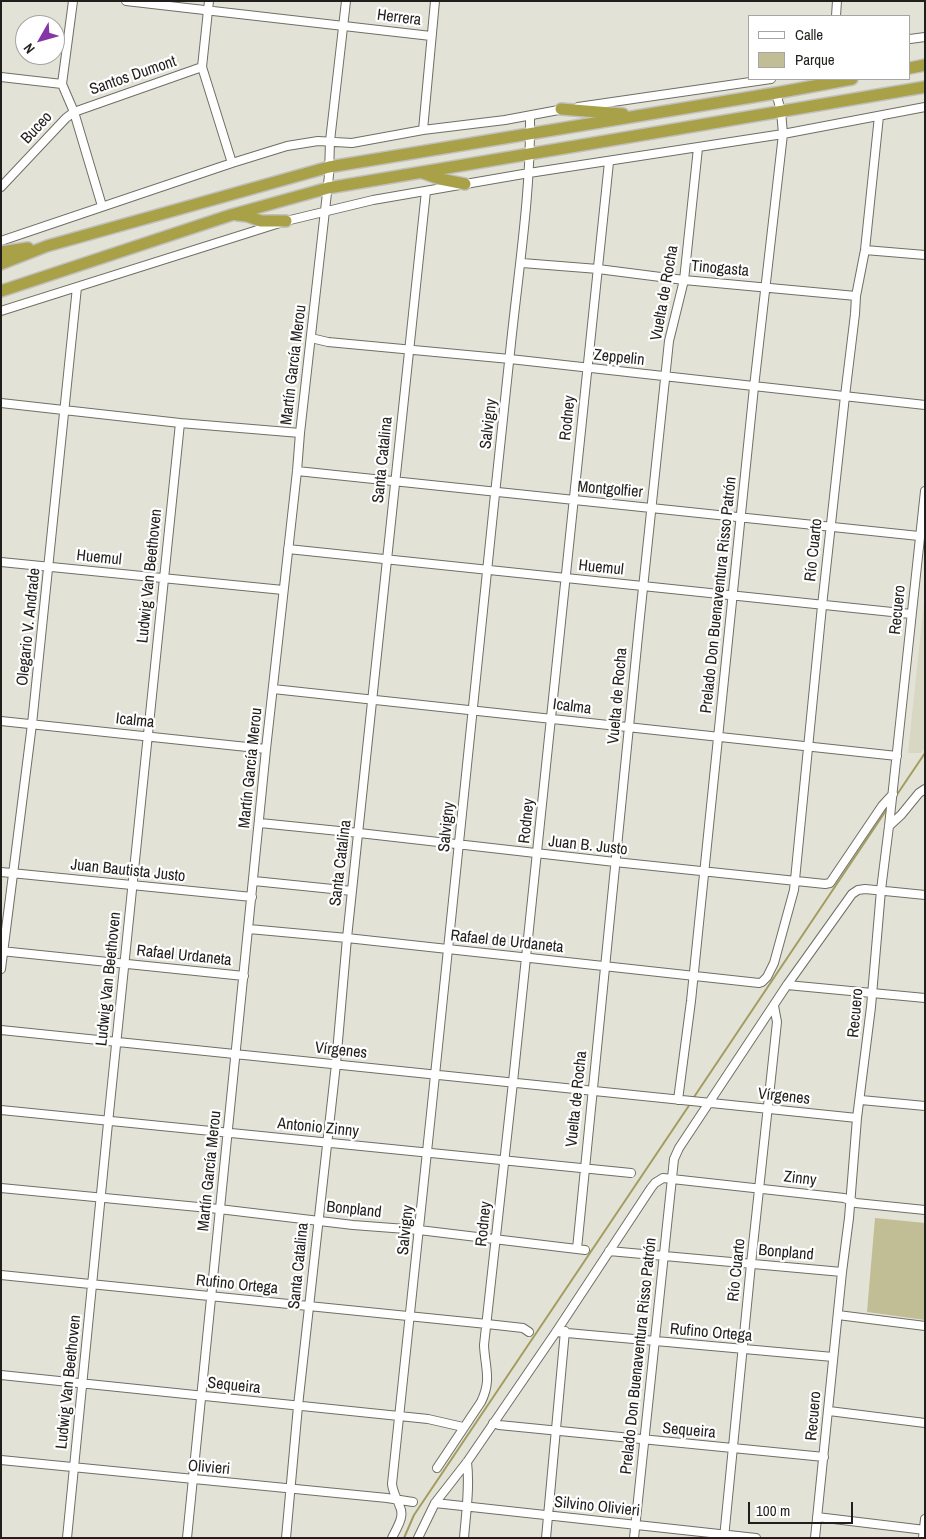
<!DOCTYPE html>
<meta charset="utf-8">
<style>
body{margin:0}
#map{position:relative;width:926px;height:1539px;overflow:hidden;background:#e3e2d7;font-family:"Archivo Narrow",sans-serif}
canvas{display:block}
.frame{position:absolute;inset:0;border:2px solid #201f1b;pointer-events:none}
.legend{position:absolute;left:748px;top:15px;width:162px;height:65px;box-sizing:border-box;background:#fff;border:1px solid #a6a5a4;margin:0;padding:6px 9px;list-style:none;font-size:15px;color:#201f1b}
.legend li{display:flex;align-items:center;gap:10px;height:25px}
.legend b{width:25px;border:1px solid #a6a5a4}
.north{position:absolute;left:15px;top:15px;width:50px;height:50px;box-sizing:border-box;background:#fff;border:1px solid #a6a5a4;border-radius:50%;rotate:232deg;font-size:14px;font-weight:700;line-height:20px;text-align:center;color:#201f1b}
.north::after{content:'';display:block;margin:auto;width:18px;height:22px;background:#8536a7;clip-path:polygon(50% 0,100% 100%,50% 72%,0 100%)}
.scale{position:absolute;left:748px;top:1502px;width:105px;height:22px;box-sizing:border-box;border:2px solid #201f1b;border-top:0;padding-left:6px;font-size:15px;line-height:18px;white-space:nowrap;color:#201f1b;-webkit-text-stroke:4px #fff;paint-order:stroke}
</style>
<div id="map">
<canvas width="926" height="1539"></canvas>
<div class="frame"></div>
<ul class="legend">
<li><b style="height:6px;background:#fff"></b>Calle</li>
<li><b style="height:14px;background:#c1be96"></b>Parque</li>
</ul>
<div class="north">N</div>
<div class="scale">100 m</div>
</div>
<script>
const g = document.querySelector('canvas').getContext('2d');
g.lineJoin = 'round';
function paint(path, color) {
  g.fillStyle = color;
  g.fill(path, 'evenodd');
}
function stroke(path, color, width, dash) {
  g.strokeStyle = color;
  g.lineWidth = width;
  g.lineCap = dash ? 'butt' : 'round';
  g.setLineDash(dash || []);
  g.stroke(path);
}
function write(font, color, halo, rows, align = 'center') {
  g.font = font + ' "Archivo Narrow",sans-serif';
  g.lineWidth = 4.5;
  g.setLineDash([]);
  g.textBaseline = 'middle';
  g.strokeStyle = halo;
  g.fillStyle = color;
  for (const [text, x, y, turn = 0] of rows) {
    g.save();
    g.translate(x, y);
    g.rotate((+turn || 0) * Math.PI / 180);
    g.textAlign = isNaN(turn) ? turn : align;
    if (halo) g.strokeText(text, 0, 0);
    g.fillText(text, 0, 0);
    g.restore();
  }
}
const built = new Path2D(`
 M925,593V748L921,753H908Z`);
const green = new Path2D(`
 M875,1218L925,1223V1320L867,1312Z`);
const stream = new Path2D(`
 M896,796L925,753
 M692,1100L887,809
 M404,1538L414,1515L690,1104`);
const minor = new Path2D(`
 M73,1L62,84L74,112L102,206
 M126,1L431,36
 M209,1L202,67L232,163
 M836,16L837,1
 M910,39L925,37
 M1,77L62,84
 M578,107L771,79
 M423,130L435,1
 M1,187L66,118L74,112L202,67
 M1,241L232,163L287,146L318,141L352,143L423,130L505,120L564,109
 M865,250L925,255
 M522,263L598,269L684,280L856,296
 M1,311L286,221L373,200L529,173L783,134L925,107
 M311,338L328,342L510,359L925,405
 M1,403L180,423L300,433
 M297,471L919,536
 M288,549L911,614
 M1,562L283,590
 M273,689L897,756
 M1,721L266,749
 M260,823L359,833L615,862L825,884L830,883L882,806L893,794
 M889,826L901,815L919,793L925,789
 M1,872L252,897
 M254,881L352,891
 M249,929L347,938L759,983L762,982L767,977L774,963L794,890L822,606L845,396L855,314L856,296L865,250L879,116
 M1,951L244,976
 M1,969L32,724L77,287
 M787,985L925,998
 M1,1030L857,1118
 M678,1100L691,1001L754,387L783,134L781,111L776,93
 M861,1100L925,1106
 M1,1110L631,1173
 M1,1188L219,1209L353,1225L419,1230L585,1250
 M577,1249L639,626L669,341L684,280L698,148
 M609,1251L842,1272
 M1,1275L487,1324L523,1328L529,1332
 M838,1315L925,1326
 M556,1332L833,1357
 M1,1375L399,1416L428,1419L463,1427
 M829,1411L925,1423
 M493,1423L499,1425L824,1457
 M1,1460L387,1498L413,1502
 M437,1468L481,1402C492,1380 485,1368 484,1345L513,1082L609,162
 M435,1503L756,1538
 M817,1517L925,1530
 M67,1538C81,1400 94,1261 108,1123C132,890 156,657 180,423
 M187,1538L266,749L297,471L300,433L329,175L330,141L346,1
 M286,1538L298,1406L336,1064L347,938L426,191
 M392,1538C396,1529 405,1517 400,1507C397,1498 393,1493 392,1484C426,1154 463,824 495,494C500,443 506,393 511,343C519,267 531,192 530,116
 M418,1538L435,1503L467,1462L556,1332L651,1188L655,1183L663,1178L844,1198L856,1203L925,1210
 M464,1538C466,1513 470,1487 467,1462
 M546,1538L565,1331
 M634,1538L672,1178L674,1159L679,1148L787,985L852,894L858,890L865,889L925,895
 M724,1538L751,1264L777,1022L774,1006
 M815,1538L842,1272L849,1218L857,1118L871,1007L881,890L889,826L925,491
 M923,1538L925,1519`);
const highway = new Path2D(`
 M910,68L925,65
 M561,109L623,114
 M423,173L440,179L465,184
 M237,215L247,216L261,221H286
 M1,252L28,248
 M1,264L47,246L329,167L776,93L852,79
 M1,291L231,215L328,188L925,87`);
const streetNames = [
 ["Herrera",399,18,7],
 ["Santos Dumont",133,76,-19],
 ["Buceo",37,128,-47],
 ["Tinogasta",720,269,5],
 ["Vuelta de Rocha",665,293,-80],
 ["Zeppelin",619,358,6],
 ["Martín García Merou",294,365,-83],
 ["Rodney",568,418,-84],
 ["Salvigny",489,424,-83],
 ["Santa Catalina",383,460,-84],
 ["Montgolfier",610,490,5],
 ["Río Cuarto",814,550,-84],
 ["Huemul",99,558,6],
 ["Huemul",601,568,6],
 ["Ludwig Van Beethoven",150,576,-84],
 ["Prelado Don Buenaventura Risso Patrón",719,595,-84],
 ["Recuero",898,610,-84],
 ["Olegario V. Andrade",29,627,-84],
 ["Vuelta de Rocha",618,696,-85],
 ["Icalma",572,707,7],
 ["Icalma",135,721,6],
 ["Martín García Merou",251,768,-84],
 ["Rodney",527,821,-84],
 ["Salvigny",447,827,-84],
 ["Juan B. Justo",588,846,6],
 ["Santa Catalina",341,863,-83],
 ["Juan Bautista Justo",128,871,6],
 ["Rafael de Urdaneta",507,942,6],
 ["Rafael Urdaneta",184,956,6],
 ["Ludwig Van Beethoven",109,979,-84],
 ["Recuero",856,1013,-85],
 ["Vírgenes",341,1051,6],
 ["Vírgenes",784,1097,6],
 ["Vuelta de Rocha",577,1099,-84],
 ["Antonio Zinny",318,1128,6],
 ["Martín García Merou",210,1171,-84],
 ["Zinny",800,1179,7],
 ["Bonpland",354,1210,6],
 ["Rodney",484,1224,-84],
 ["Salvigny",406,1230,-84],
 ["Bonpland",786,1253,5],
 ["Santa Catalina",299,1266,-84],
 ["Río Cuarto",737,1270,-84],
 ["Rufino Ortega",237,1285,6],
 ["Rufino Ortega",711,1333,5],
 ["Prelado Don Buenaventura Risso Patrón",639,1356,-84],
 ["Ludwig Van Beethoven",69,1382,-84],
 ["Sequeira",234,1386,6],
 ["Recuero",814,1416,-85],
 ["Sequeira",689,1431,5],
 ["Olivieri",209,1468,5],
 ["Silvino Olivieri",597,1507,6]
];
paint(built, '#d8d7c4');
paint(green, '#c1be96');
stroke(stream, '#a29d5f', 2);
stroke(minor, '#6f6f65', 10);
stroke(highway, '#c1c0bf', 14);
stroke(minor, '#fff', 8);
stroke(highway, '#a9a147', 11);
write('16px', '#201f1b', '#fff', streetNames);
</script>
